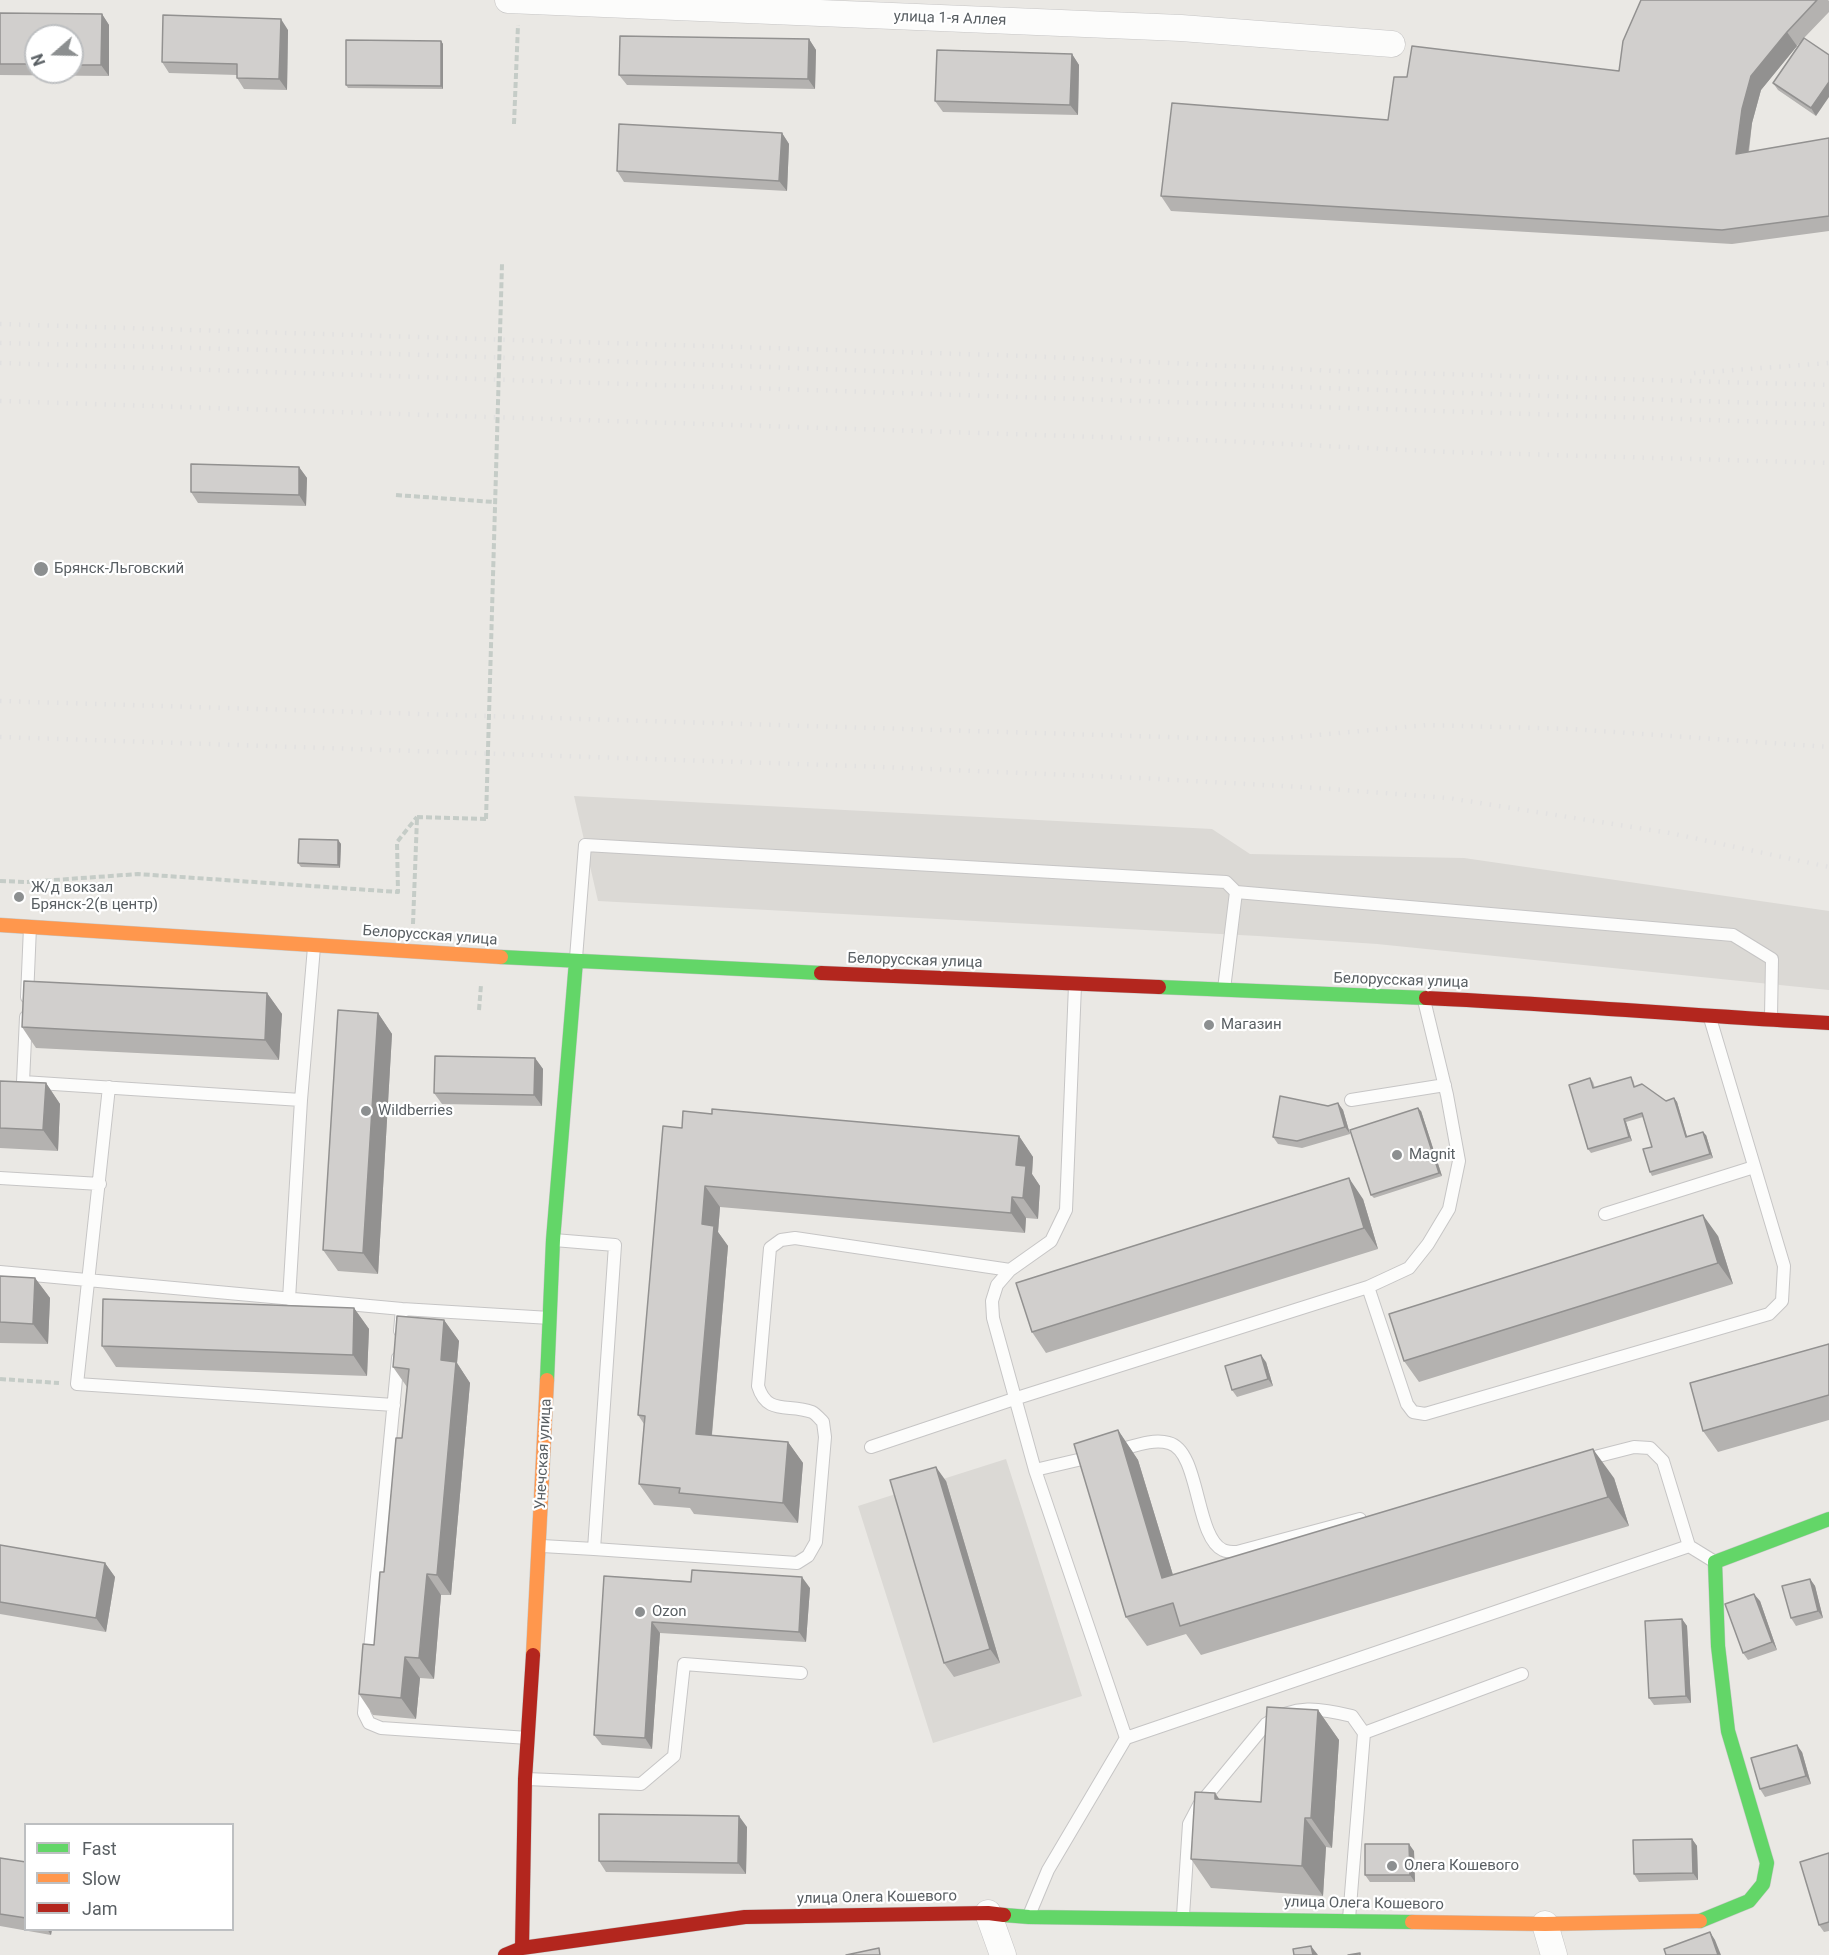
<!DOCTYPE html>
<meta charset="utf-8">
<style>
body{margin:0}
#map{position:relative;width:1829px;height:1955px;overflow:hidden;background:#eae8e4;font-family:Roboto,sans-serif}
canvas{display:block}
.legend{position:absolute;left:24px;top:1823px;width:210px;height:108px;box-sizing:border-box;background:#fff;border:2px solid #bdbfc1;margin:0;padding:8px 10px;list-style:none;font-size:18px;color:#595f63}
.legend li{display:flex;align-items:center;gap:12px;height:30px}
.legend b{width:30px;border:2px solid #bdbfc1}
.north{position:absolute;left:24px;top:24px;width:60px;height:60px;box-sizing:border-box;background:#fff;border:2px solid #bdbfc1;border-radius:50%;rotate:250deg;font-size:16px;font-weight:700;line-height:24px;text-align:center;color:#595f63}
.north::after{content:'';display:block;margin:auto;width:21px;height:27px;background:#8c8f90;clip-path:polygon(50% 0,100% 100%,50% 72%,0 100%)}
</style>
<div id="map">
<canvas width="1829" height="1955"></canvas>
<ul class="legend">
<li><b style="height:8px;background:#63d668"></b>Fast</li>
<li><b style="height:8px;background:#ff974d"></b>Slow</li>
<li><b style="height:8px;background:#b3261e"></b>Jam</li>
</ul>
<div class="north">N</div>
</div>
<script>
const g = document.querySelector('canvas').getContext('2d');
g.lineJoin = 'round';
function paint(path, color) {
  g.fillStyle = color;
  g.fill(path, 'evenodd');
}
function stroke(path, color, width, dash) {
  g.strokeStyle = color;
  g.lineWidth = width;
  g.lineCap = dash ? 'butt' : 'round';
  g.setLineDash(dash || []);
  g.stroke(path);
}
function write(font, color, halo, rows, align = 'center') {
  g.font = font + ' Roboto,sans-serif';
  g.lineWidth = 4.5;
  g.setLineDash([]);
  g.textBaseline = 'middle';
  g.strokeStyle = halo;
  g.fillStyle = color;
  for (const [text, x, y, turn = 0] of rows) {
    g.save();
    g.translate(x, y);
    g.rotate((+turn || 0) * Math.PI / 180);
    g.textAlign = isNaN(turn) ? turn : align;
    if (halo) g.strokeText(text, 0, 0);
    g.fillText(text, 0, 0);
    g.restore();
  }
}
const industrial = new Path2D(`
 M574,796L1212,829L1250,854L1464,858L1829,911V990L1377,944L1258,936L598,901Z
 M1006,1459L1082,1696L933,1743L858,1506Z`);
const path = new Path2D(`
 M514,124L518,25
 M396,495L494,502
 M417,817L486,819
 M0,881L27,882L138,874L398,892L397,842L417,817
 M413,924L417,818
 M479,1010L481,985
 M0,1379L59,1383`);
const lane = new Path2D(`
 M576,958L585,845L1226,882L1236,892
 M1075,985L1066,1210L1051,1241L1010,1270L997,1285L992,1301L993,1318L1035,1470L1126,1738
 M1224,989L1236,892L1733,935L1772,959L1771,1017
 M27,997L30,927
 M26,1017L23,1082L301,1100
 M109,1087L77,1384L394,1405
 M1351,1100L1445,1085
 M0,1178L100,1184
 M1605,1214L1754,1167
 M0,1272L402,1309L550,1318
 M1368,1287L1407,1404L1413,1412L1425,1414L1769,1314L1782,1301L1784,1266L1710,1018
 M289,1299L301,1100L314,947
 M400,1331L402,1309
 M871,1447L1014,1399L1368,1287L1409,1268L1428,1244L1449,1209L1459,1161L1447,1095L1424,1000
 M1115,1451C1132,1447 1152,1438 1169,1443C1200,1451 1195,1537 1223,1550C1227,1552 1233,1552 1237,1552L1360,1519
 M1583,1460L1634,1447L1650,1448L1663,1461L1689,1546
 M1035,1470L1095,1456
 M542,1546L594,1549L615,1245L554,1240
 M594,1549L797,1563L808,1556L816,1542L825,1437L823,1422C820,1419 816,1414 812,1412C789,1403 767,1416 758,1386L770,1248L781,1240L795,1238L1010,1270
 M369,1660L398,1358
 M366,1689L364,1713L369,1723L381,1728L528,1738
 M1364,1733L1522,1674
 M527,1779L641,1784L674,1756L684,1664L801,1673
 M1030,1913L1048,1870L1126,1738L1689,1546L1715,1562
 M1183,1916L1189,1824L1199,1805L1266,1724C1295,1704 1319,1708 1352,1716L1364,1733L1349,1919`);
const street = new Path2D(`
 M508,0L1181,28L1392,44
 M988,1913L1003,1955
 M1545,1924L1554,1955`);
const fast = new Path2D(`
 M501,957L821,973
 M1159,987L1426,998
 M547,1380L553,1240L576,961
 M1004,1915L1029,1917L1412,1922
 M1700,1921L1749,1901L1763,1884L1767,1863L1728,1731L1718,1646L1715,1562L1829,1519`);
const slow = new Path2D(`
 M0,925L501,957
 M533,1655L547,1380
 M1412,1922L1545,1924L1700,1921`);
const jam = new Path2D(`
 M821,973L1159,987
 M1426,998C1560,1004 1694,1016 1829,1023
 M522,1948L525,1779L533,1655
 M505,1955L522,1948L745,1917L988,1913L1004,1915`);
const rail = new Path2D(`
 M0,324L1027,356L1335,371L1829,385
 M0,343C610,357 1219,387 1829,405
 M0,363L1829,424
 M1694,373L1829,363
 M0,401L1223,441L1449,452L1829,463
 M0,701L1263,740L1427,725L1571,729L1829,747
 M0,737L857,766L1140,778L1318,788L1448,798L1670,833L1829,867`);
const pathBridge = new Path2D(`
 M486,819L502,264`);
const wall = new Path2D(`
 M1641,0H1828L1829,1V12L1804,38L1816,116L1778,90L1773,83L1801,41L1761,90L1752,123L1749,152L1829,138V231L1732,244L1171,211L1161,196L1388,120L1407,77L1619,71Z
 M0,13L102,14L109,25V76L0,75ZM36,36H72V72H36Z
 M288,30L287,90L244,89L237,78V75L169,73L162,62Z
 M809,39L816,50L815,89L627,85L619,75Z
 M441,41L443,44V89L348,88L346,85Z
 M1072,54L1079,65L1078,115L943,112L935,101Z
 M782,133L789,144L787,191L624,182L617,171Z
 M299,467L307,478L306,506L198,503L191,492Z
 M338,840L341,844L340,868L301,867L298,863Z
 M267,993L282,1014L279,1060L36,1048L22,1027Z
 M378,1013L392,1034L378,1274L338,1271L323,1250Z
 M535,1058L543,1069L542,1106L442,1104L434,1093Z
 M1590,1078L1593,1082L1595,1088L1633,1080L1635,1087L1666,1101L1674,1098L1677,1102L1687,1136L1706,1135L1713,1158L1652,1176L1650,1172L1652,1147L1643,1117L1626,1122L1632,1141L1591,1153L1588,1149Z
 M0,1081L46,1083L60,1104L58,1151L0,1148Z
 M1338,1103L1343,1110L1350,1134L1302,1148L1278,1144L1273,1137L1328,1106Z
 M1421,1111L1442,1176L1374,1198L1371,1195Z
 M682,1128L1019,1136L1033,1157L1032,1174L1040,1186L1038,1219L1026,1218L1025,1233L720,1207L718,1232L728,1246L712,1435L788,1442L803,1463L798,1523L694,1514L690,1508L654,1505L639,1484L644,1424L638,1415Z
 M1363,1199L1378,1249L1046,1353L1032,1332Z
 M1718,1236L1733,1284L1419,1382L1404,1361Z
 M0,1276L35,1278L50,1298L48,1344L0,1343Z
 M354,1308L369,1329L367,1376L116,1367L102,1346Z
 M444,1320L459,1341L457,1363L470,1383L451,1595H441L434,1679L420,1678L416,1719L373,1715L359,1694L374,1645L402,1438L407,1387L393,1367Z
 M1829,1344V1420L1718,1452L1703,1431Z
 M1266,1362L1273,1386L1237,1397L1232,1390Z
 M1118,1430L1138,1460L1173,1575L1614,1478L1629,1526L1201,1655L1186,1634L1147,1646L1126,1617Z
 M946,1481L1000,1663L954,1677L944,1663Z
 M0,1545L105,1563L115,1577L106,1632L0,1614Z
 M604,1576L810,1588L806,1642L660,1633L652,1749L602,1745L594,1735Z
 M1810,1579L1815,1586L1823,1618L1796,1626L1791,1618Z
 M1760,1601L1777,1650L1748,1660L1743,1653Z
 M1682,1619L1687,1626L1691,1703L1654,1705L1649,1698Z
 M1318,1710L1339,1740L1332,1848L1326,1847L1323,1896L1211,1888L1191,1859L1220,1800L1261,1802Z
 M1802,1752L1811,1784L1765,1797L1760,1789Z
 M747,1827L746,1874L606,1872L599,1861Z
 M1692,1839L1697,1846L1698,1880L1639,1882L1634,1874Z
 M1414,1851L1415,1882H1370L1365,1875Z
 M1829,1853V1931L1824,1932L1819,1925Z
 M0,1858L26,1862V1929H52L51,1935L0,1926Z`);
const shadedWall = new Path2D(`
 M102,14L109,25V76L101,65Z
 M281,19L288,30L287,90L279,79Z
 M1787,32L1797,46L1761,90L1752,123L1746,169L1736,154L1742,109L1751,76Z
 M809,39L816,50L815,89L808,79Z
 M441,41L443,44V89L441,86Z
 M1072,54L1079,65L1078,115L1070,105Z
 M1829,82V97L1816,116L1811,108Z
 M782,133L789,144L787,191L779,181Z
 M299,467L307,478L306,506L299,495Z
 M338,840L341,844L340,868L338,865Z
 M267,993L282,1014L279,1060L265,1040Z
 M378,1013L392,1034L378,1274L363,1253Z
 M535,1058L543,1069L542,1106L534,1095Z
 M46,1083L60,1104L58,1151L43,1130Z
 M1674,1098L1677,1102L1688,1140L1686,1137Z
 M1338,1103L1343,1110L1350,1134L1345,1127Z
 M1418,1108L1421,1111L1442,1176L1439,1173Z
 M1624,1119L1626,1122L1632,1141L1629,1137Z
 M1703,1132L1706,1135L1713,1158L1710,1154Z
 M1019,1136L1033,1157L1032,1174L1040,1186L1038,1219L1023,1198L1016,1165Z
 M1349,1178L1363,1199L1378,1249L1364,1228Z
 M705,1186L720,1207L718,1232L728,1246L710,1455L696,1434L702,1224Z
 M1012,1197L1026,1218L1025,1233L1011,1213Z
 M1703,1215L1718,1236L1733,1284L1718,1263Z
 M35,1278L50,1298L48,1344L33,1324Z
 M354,1308L369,1329L367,1376L353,1355Z
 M444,1320L459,1341L457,1363L470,1383L451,1595L437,1575L441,1360Z
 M1261,1355L1266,1362L1273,1386L1268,1379Z
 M1118,1430L1138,1460L1183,1608L1162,1578Z
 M788,1442L803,1463L798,1523L783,1503Z
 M1593,1449L1614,1478L1629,1526L1608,1497Z
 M936,1467L946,1481L1000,1663L990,1649Z
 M105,1563L115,1577L106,1632L96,1618Z
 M427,1574L441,1595L434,1679L419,1658Z
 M802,1577L810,1588L806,1642L799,1632Z
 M1810,1579L1815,1586L1823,1618L1818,1611Z
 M1754,1594L1760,1601L1777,1650L1772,1642Z
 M1682,1619L1687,1626L1691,1703L1686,1696Z
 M652,1622L660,1633L652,1749L645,1738Z
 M405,1657L420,1678L416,1719L401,1698Z
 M1318,1710L1339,1740L1332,1848L1311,1818Z
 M1797,1745L1802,1752L1811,1784L1806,1776Z
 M1215,1793L1236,1822L1215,1799Z
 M739,1816L747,1827L746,1874L738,1863Z
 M1305,1818L1326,1847L1323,1896L1302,1866Z
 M1692,1839L1697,1846L1698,1880L1693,1873Z
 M1409,1844L1414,1851L1415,1882L1410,1875Z
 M47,1929H52L51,1935Z
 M1710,1932L1715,1940L1721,1955H1718Z
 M1311,1946L1318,1955H1313Z`);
const building = new Path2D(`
 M1641,0H1817L1787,32L1751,76L1742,109L1736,154L1829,138V216L1722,230L1161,196L1172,103L1388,120L1394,77H1407L1412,46L1619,71L1623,41Z
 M0,13L102,14L101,65H72V36H36V64H0Z
 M163,15L281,19L279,79L237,78V64L162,62Z
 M620,36L809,39L808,79L619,75Z
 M1804,38L1829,55V82L1811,108L1773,83Z
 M346,40L441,41V86L346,85Z
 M937,50L1072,54L1070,105L935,101Z
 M619,124L782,133L779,181L617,171Z
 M191,464L299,467V495L191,492Z
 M299,839L338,840V865L298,863Z
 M24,981L267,993L265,1040L22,1027Z
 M338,1010L378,1013L363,1253L323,1250Z
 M435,1056L535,1058L534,1095L434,1093Z
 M1631,1077L1634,1087L1642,1084L1666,1101L1674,1098L1686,1137L1703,1132L1710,1154L1650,1172L1643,1149L1652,1147L1642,1113L1624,1119L1629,1137L1588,1149L1569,1085L1590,1078L1593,1088Z
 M0,1081L46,1083L43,1130L0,1128Z
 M1280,1096L1328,1106L1338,1103L1345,1127L1297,1141L1273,1137Z
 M1418,1108L1439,1173L1371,1195L1350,1130Z
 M712,1109L1019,1136L1016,1165L1026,1166L1023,1198L1012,1197L1011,1213L705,1186L702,1224L714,1226L696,1434L788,1442L783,1503L679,1493L680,1488L639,1484L645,1416L638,1415L663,1126L682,1128L683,1111L712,1114Z
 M1349,1178L1364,1228L1032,1332L1016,1283Z
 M1703,1215L1718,1263L1404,1361L1389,1314Z
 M0,1276L35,1278L33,1324L0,1322Z
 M103,1299L354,1308L353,1355L102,1346Z
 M397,1316L444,1320L441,1360L456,1362L437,1575L427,1574L419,1658L405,1657L401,1698L359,1694L363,1644L374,1645L380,1572H384L396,1438H402L409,1369L393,1367Z
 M1829,1344V1395L1703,1431L1690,1383Z
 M1261,1355L1268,1379L1232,1390L1225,1366Z
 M1118,1430L1162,1578L1593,1449L1608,1497L1180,1626L1173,1603L1126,1617L1074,1444Z
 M936,1467L990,1649L944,1663L890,1480Z
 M0,1545L105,1563L96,1618L0,1602Z
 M692,1570L802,1577L799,1632L652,1622L645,1738L594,1735L604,1576L691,1582Z
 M1810,1579L1818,1611L1791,1618L1782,1586Z
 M1754,1594L1772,1642L1743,1653L1725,1604Z
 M1682,1619L1686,1696L1649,1698L1645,1621Z
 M1267,1707L1318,1710L1311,1818H1305L1302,1866L1191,1859L1195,1792L1215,1793V1799L1261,1802Z
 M1797,1745L1806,1776L1760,1789L1751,1758Z
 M599,1814L739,1816L738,1863L599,1861Z
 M1692,1839L1693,1873L1634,1874L1633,1840Z
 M1365,1844H1409L1410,1875H1365Z
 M1829,1853V1922L1819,1925L1800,1862Z
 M0,1858L26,1862V1918L0,1914Z
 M1710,1932L1718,1955H1666L1664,1949Z
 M1311,1946L1313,1955H1294L1293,1949Z
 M879,1948L880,1955H846Z
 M1360,1953V1955H1348Z`);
const markers = [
 [41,569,8,"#8c8f90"],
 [19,897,6,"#8c8f90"],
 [1209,1025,6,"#8c8f90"],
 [366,1111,6,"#8c8f90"],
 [1397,1155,6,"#8c8f90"],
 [640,1612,6,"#8c8f90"],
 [1392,1866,6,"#8c8f90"]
];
const streetNames = [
 ["улица 1-я Аллея",950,19,2],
 ["Белорусская улица",430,936,4],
 ["Белорусская улица",915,961,2],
 ["Белорусская улица",1401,981,2],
 ["Унечская улица",544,1454,-87],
 ["улица Олега Кошевого",877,1898,-1],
 ["улица Олега Кошевого",1364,1904,1]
];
const poiNames = [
 ["Брянск-Льговский",54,569],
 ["Ж/д вокзал",31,888],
 ["Брянск-2(в центр)",31,905],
 ["Магазин",1221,1025],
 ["Wildberries",378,1111],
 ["Magnit",1409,1155],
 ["Ozon",652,1612],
 ["Олега Кошевого",1404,1866]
];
paint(industrial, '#dbd9d5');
stroke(lane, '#c6c5c5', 14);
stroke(street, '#c6c5c5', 27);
stroke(fast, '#c6c7c6', 15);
stroke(slow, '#c6c7c6', 15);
stroke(jam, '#c6c7c6', 15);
stroke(path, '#c5ccc7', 4, [6, 3]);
stroke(lane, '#fcfcfb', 12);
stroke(street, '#fcfcfb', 26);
stroke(fast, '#63d668', 14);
stroke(slow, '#ff974d', 14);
stroke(jam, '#b3261e', 14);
stroke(rail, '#e2e1e1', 4.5, [1.5, 8]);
stroke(pathBridge, '#c5ccc7', 4, [6, 3]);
paint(wall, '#b4b2b0');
paint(shadedWall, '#929190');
paint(building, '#d1cfcd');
stroke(building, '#929190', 1.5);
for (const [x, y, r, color] of markers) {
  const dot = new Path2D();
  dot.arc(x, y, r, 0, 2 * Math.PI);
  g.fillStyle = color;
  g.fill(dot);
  stroke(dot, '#fff', 2);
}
write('15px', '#595f63', '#fff', streetNames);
write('15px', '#595f63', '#fff', poiNames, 'left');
</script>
